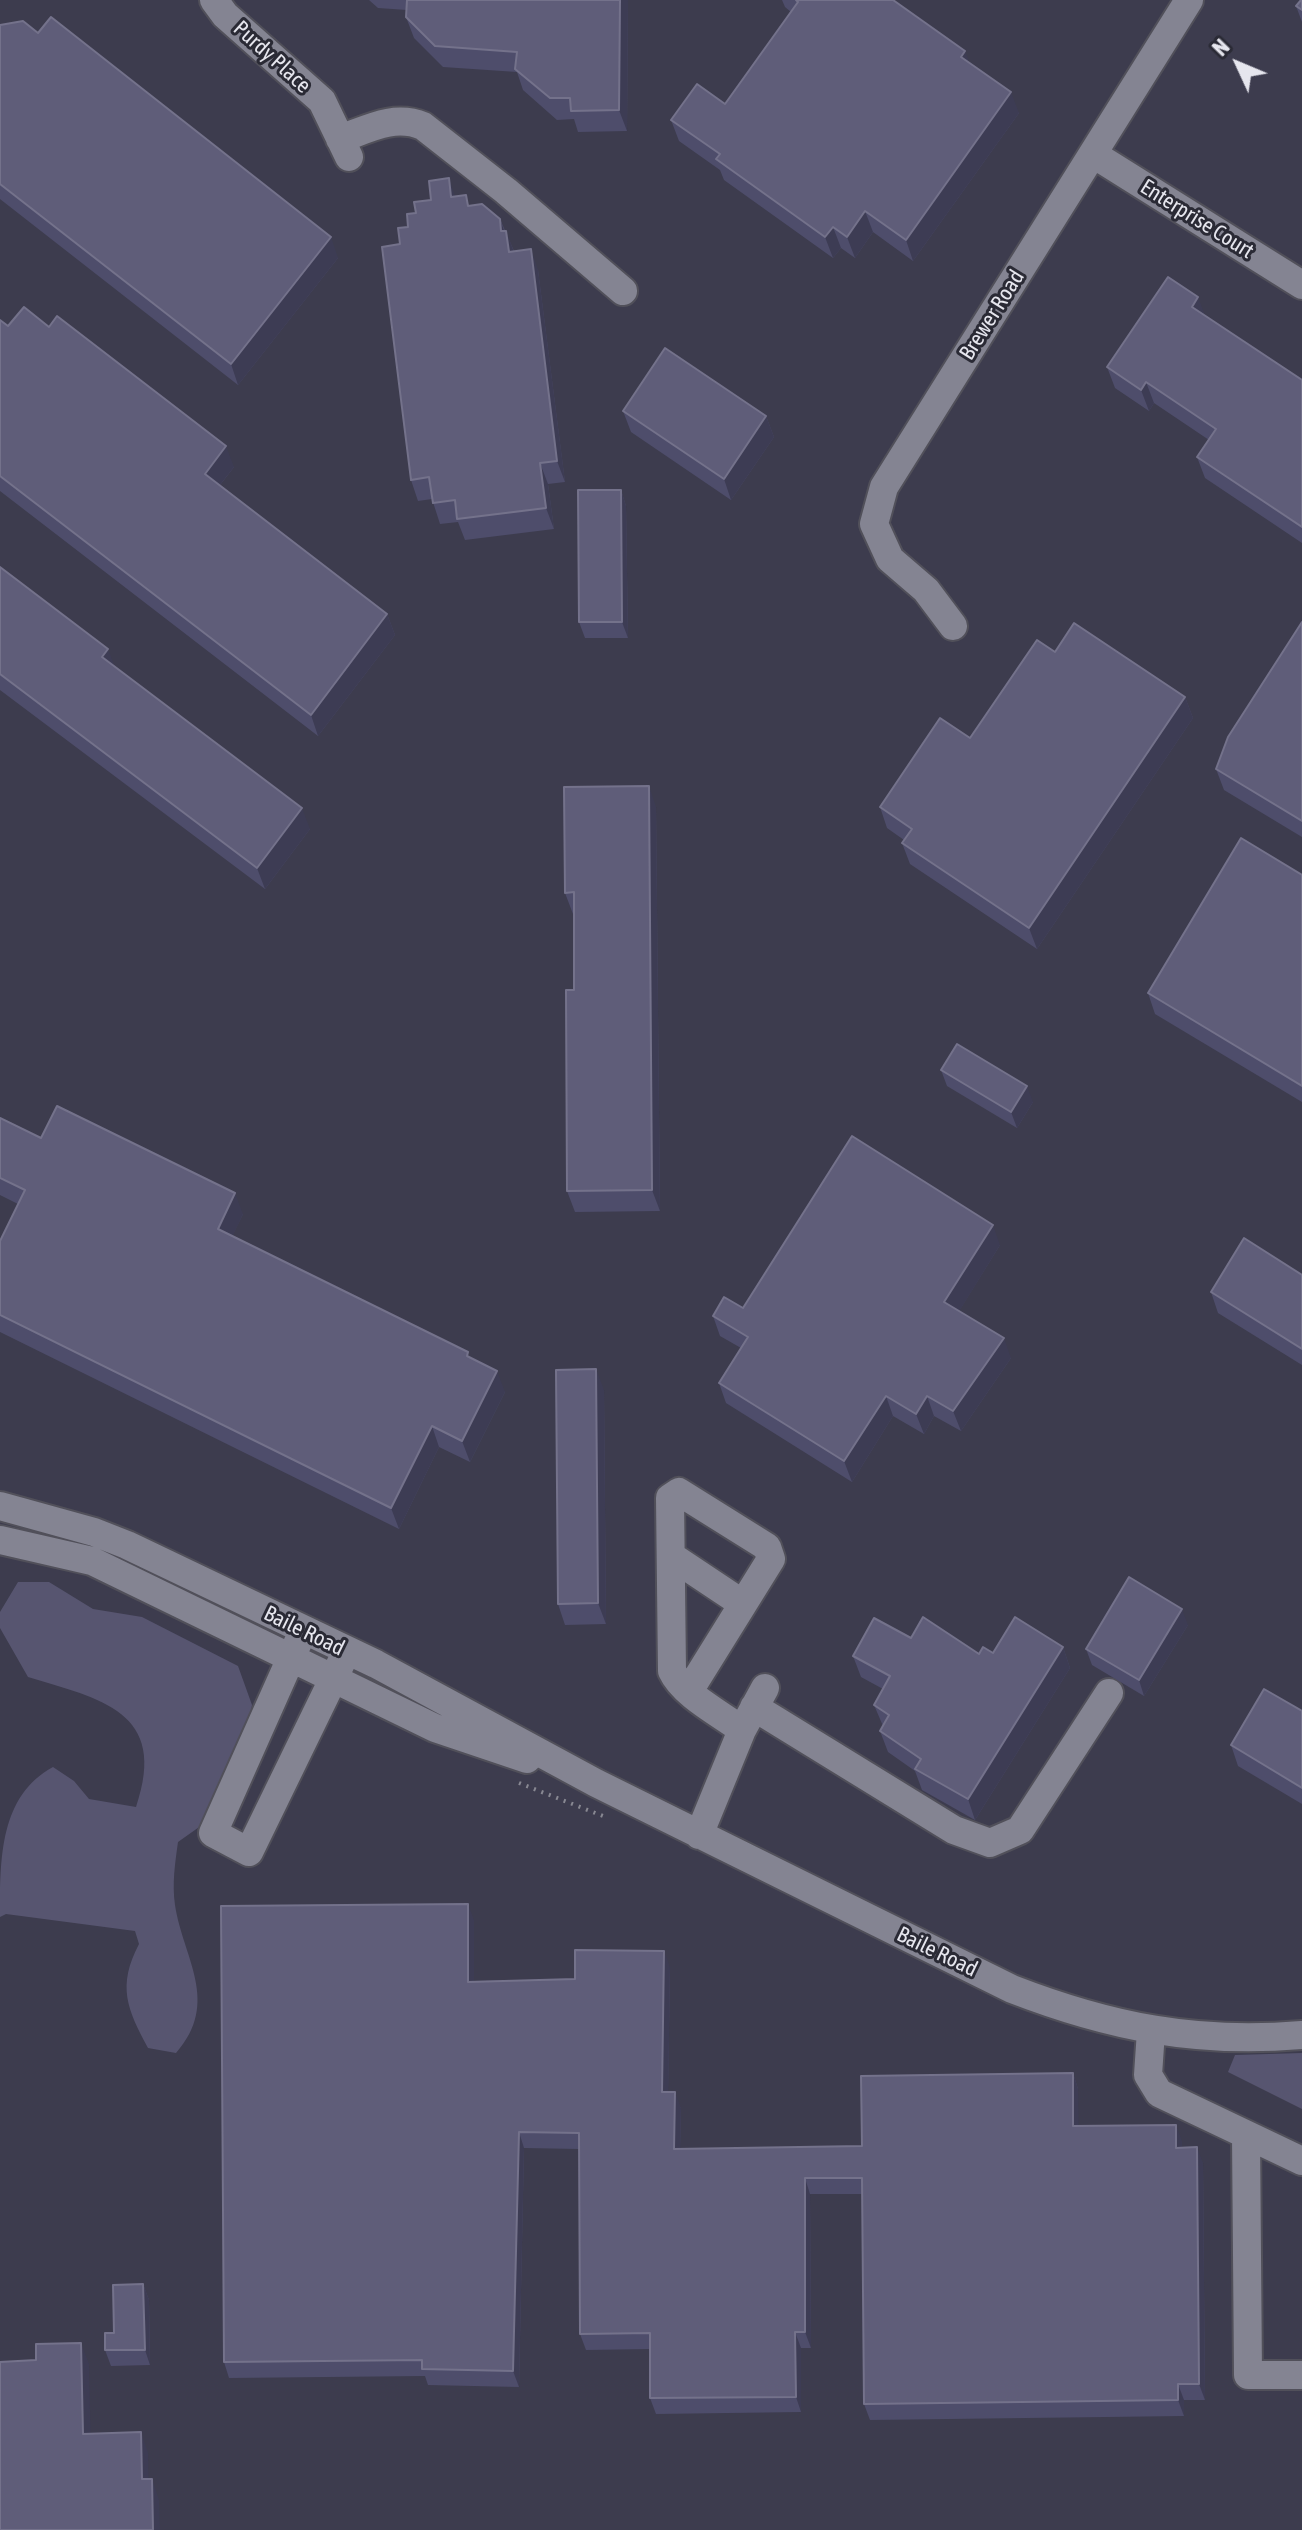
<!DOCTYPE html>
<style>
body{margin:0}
#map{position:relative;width:1302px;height:2530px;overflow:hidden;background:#343440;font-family:"Asap Condensed",sans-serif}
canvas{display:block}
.north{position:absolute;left:1198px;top:24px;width:80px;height:80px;-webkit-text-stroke:6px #2a2a35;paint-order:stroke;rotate:314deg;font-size:22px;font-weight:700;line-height:32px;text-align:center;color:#e6e6ee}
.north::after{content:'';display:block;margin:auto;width:28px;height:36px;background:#e6e6ee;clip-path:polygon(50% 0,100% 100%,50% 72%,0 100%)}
</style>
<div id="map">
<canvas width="1302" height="2530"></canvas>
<div class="north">N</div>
</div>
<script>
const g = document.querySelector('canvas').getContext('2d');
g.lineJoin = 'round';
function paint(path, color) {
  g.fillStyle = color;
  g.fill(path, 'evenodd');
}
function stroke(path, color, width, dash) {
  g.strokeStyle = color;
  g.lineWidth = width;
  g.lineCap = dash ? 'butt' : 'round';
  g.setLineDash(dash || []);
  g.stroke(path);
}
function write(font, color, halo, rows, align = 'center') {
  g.font = font + ' "Asap Condensed",sans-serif';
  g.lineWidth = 6;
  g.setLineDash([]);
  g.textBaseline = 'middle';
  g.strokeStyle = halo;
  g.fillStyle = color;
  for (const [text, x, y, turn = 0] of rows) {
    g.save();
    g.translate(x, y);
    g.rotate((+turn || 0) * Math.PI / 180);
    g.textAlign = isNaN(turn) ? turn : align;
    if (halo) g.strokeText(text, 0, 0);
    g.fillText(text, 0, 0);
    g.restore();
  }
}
const built = new Path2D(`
 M0,0H1302V2530H0Z`);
const green = new Path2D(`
 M18,1582H49L93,1609L142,1617L238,1666L252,1705L246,1744L202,1825L178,1842C175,1864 172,1883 175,1905C183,1958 221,2002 176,2053L148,2048C127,2009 117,1986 139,1944L135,1931L6,1914L0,1917C0,1857 0,1796 53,1767L74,1781L89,1799L136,1807C169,1711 100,1699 28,1677L0,1628V1612Z
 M1302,2053V2109L1228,2072L1235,2055Z`);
const path = new Path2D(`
 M519,1783L608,1818`);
const minor = new Path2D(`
 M214,0L225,15L322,101L349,157
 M340,139C368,129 394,114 423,126L506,191L623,291
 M1093,154L1302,285
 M953,626L926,590L890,559L874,524L884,487L1189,0
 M0,1506L94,1532L127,1545L376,1664L596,1783L1012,1989C1110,2027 1197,2044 1302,2035
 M0,1540L92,1561L435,1728L527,1759
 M671,1556L743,1604
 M299,1640L213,1833L249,1852L341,1663
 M689,1691L771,1559L767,1547L679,1492L670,1498L672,1671C683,1695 721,1714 742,1730
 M754,1707L954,1830L990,1843L1020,1830L1109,1693
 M699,1835L742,1730L765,1688
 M1151,2031L1148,2075L1159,2093L1302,2161
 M1246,2135L1248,2375H1302`);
const wall = new Path2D(`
 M369,0H628L627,131L578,132L574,119L557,120L523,90L517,72L443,67L414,38L406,17L407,10L378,8Z
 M782,0H893L969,62L1019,113L913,261L873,232L855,258L841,248L833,258L724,180L720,170L679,141L671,120L725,104L791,12L785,7Z
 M1302,0V22L1296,6Z
 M0,25L338,258L238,385L0,199Z
 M455,196L470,206L500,219L514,251L538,270L565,482L548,484L554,529L465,540L458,522L440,524L432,499L418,501L411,480L400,244L408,227Z
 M1205,316L1302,380V543L1205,478L1197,457L1209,440L1154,403L1149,411L1115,388L1107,367Z
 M0,320L8,326L49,327L234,467L220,485L387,614L395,635L318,736L0,491Z
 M623,411L766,416L774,437L731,500L631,432Z
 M621,490L626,506L628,638H585L579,622Z
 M0,567L115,668L310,829L265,889L0,690Z
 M1302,622V837L1224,790L1216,769Z
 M1055,652L1185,697L1193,718L1037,949L910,864L902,843L904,840L887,828L880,807L970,738Z
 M656,807L660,1211L575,1212L567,1191L574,990V914H573L565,893Z
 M1302,875V1102L1155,1014L1148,993Z
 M941,1070L1033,1102L1017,1128L947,1086Z
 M0,1118L41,1138L243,1214L232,1236L470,1358L505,1392L470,1462L439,1447L399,1529L0,1332V1241L18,1204L0,1195Z
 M1000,1245L959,1311L1011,1358L961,1431L934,1416L924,1434L893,1416L852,1482L726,1403L719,1383L741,1348L720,1336L713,1316Z
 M1302,1275V1365L1218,1313L1211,1292Z
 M604,1390L606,1624L565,1625L558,1604Z
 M1188,1625L1144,1696L1092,1665L1086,1649Z
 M911,1638L979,1654L1063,1647L1070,1668L975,1820L922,1790L915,1771L888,1752L880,1731L883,1726L874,1705L883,1689L861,1677L853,1656Z
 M1302,1711V1804L1238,1766L1231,1745Z
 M474,1920V1981L575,1979L670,1967L668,2092L681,2108L680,2149L862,2146L1073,2073L1078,2089V2126L1182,2141V2148L1203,2163L1205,2400H1184V2416L870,2420L864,2404L863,2194H810L811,2348H801V2412L656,2414L650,2398V2349L586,2350L580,2334L579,2149L524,2148L519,2387L428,2385L425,2376L229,2378L224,2362Z
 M143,2284L149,2300L150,2365L111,2366L105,2350Z`);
const shadedWall = new Path2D(`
 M620,0H628L627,131L619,110Z
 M965,51L973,72L961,57Z
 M1011,92L1019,113L913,261L906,240Z
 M449,178L456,199L451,197Z
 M865,211L873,232L855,258L847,237Z
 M500,219L507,239L506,231L514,252L516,273L501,231Z
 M833,227L841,248L833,258L825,237Z
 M331,237L338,258L238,385L231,364Z
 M531,249L538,270L565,482L557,461Z
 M1198,297L1206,318L1192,307Z
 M1146,382L1154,403L1149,411L1141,390Z
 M766,416L774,437L731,500L724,479Z
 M226,446L234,467L212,495L205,474Z
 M540,463L548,484L554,529L546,508Z
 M621,490L626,506L628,638L622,622Z
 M387,614L395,635L318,736L311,715Z
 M108,649L116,670L102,657Z
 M1185,697L1193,718L1037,949L1029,928Z
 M649,786L656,807L660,1211L652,1190Z
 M302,808L310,829L265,889L257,868Z
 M1027,1086L1033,1102L1017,1128L1011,1112Z
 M235,1193L243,1214L226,1250L218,1229Z
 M993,1225L1000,1245L952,1323L944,1302Z
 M1004,1338L1011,1358L961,1431L953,1411Z
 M596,1369L604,1390L606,1624L598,1603Z
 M497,1371L505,1392L470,1462L462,1441Z
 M886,1396L893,1416L852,1482L844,1461Z
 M927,1396L934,1416L924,1434L916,1414Z
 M432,1426L439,1447L399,1529L391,1508Z
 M1182,1609L1188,1625L1144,1696L1139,1680Z
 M1063,1647L1070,1668L975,1820L968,1799Z
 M468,1904L474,1920V1997L468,1982Z
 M664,1951L670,1967L668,2108L662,2092Z
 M1073,2073L1078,2089L1079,2142L1073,2126Z
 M675,2092L681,2108L680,2165L674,2149Z
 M1176,2125L1182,2141V2163L1176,2148Z
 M519,2132L524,2148L519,2387L513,2371Z
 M1197,2147L1203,2163L1205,2400L1199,2384Z
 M805,2178L810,2194L811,2348L805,2332Z
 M143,2284L149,2300L150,2365L145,2350Z
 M795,2332L801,2348V2412L796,2397Z
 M81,2343L89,2364L91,2455L83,2434Z
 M1178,2384L1184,2400V2416L1178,2400Z
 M141,2432L148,2453L149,2500L142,2479Z
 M152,2479L159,2500L160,2530H153Z`);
const building = new Path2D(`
 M407,0H620L619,110L571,111L570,98H550L515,69L517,52L435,46L406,17Z
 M796,0H893L965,51L961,57L1011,92L906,240L865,211L847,237L833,227L825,237L716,159L720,154L671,120L697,84L725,104L798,2Z
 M1301,0H1302V10L1296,6Z
 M51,17L331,237L231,364L0,184V25L23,21L38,33Z
 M449,178L451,197L466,195L468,206L482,204L500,219L501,231H506L509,252L531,249L557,461L540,463L546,508L457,519L455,500L433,503L429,477L411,480L382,247L400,244L398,228L408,227L407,214L416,213L414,202L431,200L429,181Z
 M1168,277L1198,297L1192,307L1302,380V527L1197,457L1216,429L1146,382L1141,390L1107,367Z
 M24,307L49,327L57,316L226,446L205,474L387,614L311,715L0,476V320L8,326Z
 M665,348L766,416L724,479L623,411Z
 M578,490H621L622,622H579Z
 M0,567L108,649L102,657L302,808L257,868L0,674Z
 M1302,622V821L1216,769L1228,737Z
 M1074,623L1185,697L1029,928L902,843L912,829L880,807L940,718L970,738L1037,640L1055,652Z
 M649,786L652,1190L567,1191L566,990H574V892L565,893L564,787Z
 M1241,838L1302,875V1086L1148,993Z
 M957,1044L1027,1086L1011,1112L941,1070Z
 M57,1106L235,1193L218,1229L468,1352L467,1356L497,1371L462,1441L432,1426L391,1508L0,1315V1241L25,1190L0,1178V1118L41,1138Z
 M852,1136L993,1225L944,1302L1004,1338L953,1411L927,1396L916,1414L886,1396L844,1461L719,1383L748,1337L713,1316L724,1297L743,1308Z
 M1244,1238L1302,1275V1349L1211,1292Z
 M596,1369L598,1603L558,1604L556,1370Z
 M1129,1577L1182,1609L1139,1680L1086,1649Z
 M923,1617L979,1654L983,1647L993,1653L1015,1617L1063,1647L968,1799L915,1769L921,1759L880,1731L889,1715L874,1705L890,1676L853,1656L874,1618L911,1638Z
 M1264,1689L1302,1711V1788L1231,1745Z
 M468,1904V1982L575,1979V1950L664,1951L662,2092H675L674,2149L862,2146L861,2076L1073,2073V2126L1176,2125V2148L1197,2147L1199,2384H1178V2400L864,2404L862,2178H805V2332H795L796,2397L650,2398V2333L580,2334L579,2133L519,2132L513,2371L422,2369V2360L224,2362L221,1906Z
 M143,2284L145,2350H105V2333H114L113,2285Z
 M81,2343L83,2434L141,2432L142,2479H152L153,2530H0V2362L36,2360V2344Z`);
const streetNames = [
 ["Purdy Place",272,57,42],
 ["Enterprise Court",1197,219,32],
 ["Brewer Road",992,315,-58],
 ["Baile Road",304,1631,26],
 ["Baile Road",937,1952,26]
];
paint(built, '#3d3c4e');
paint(green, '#575570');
stroke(minor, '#51505a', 32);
stroke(path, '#888892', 4, [2, 6]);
stroke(minor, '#848492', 28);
paint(wall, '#4e4d6b');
paint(shadedWall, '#3d3c54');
paint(building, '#5f5d79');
stroke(building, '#74728b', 2);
write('22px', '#e6e6ee', '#2a2a35', streetNames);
</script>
